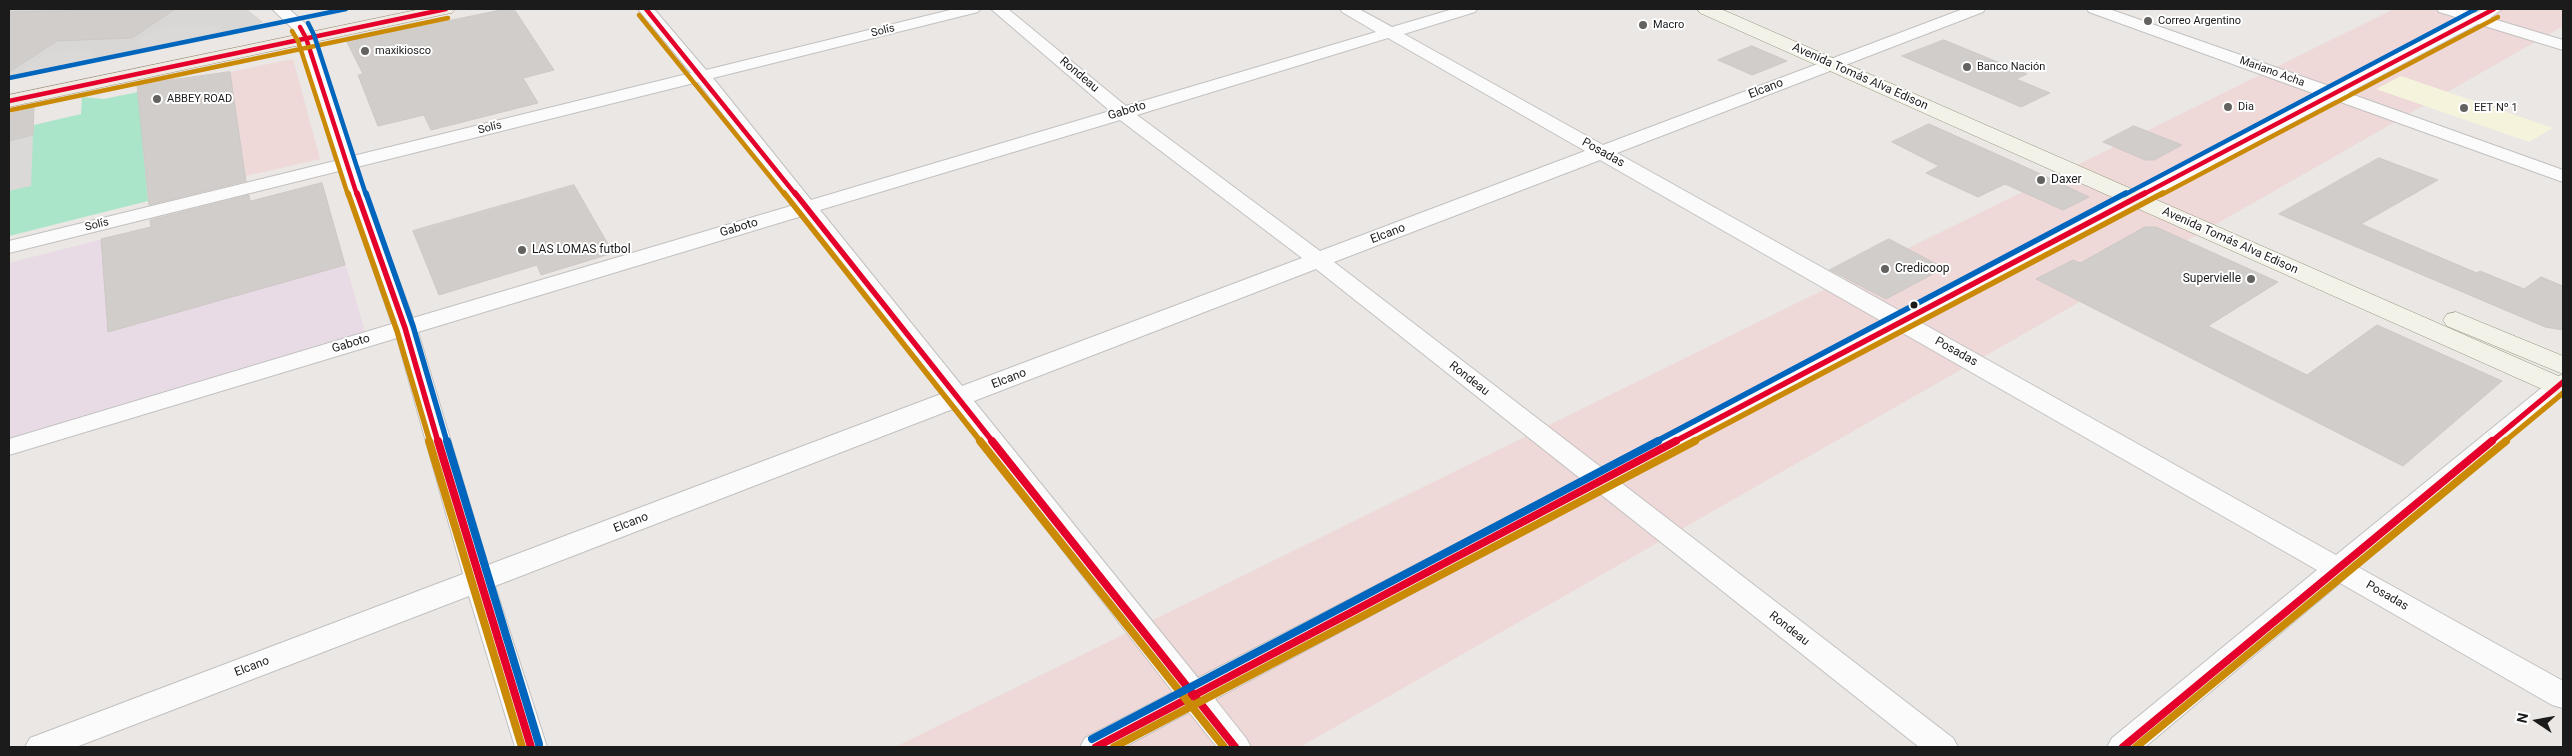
<!DOCTYPE html>
<meta charset="utf-8">
<style>
body{margin:0}
#map{position:relative;width:2572px;height:756px;overflow:hidden;background:#eae7e4;font-family:Roboto,sans-serif}
canvas{display:block}
.frame{position:absolute;inset:0;border:10px solid #1b1b1b;pointer-events:none}
.north{position:absolute;left:2512px;top:696px;width:50px;height:50px;-webkit-text-stroke:4px #fff;paint-order:stroke;rotate:282deg;font-size:14px;font-weight:700;line-height:20px;text-align:center;color:#1b1b1b}
.north::after{content:'';display:block;margin:auto;width:18px;height:22px;background:#1b1b1b;clip-path:polygon(50% 0,100% 100%,50% 72%,0 100%)}
</style>
<div id="map">
<canvas width="2572" height="756"></canvas>
<div class="frame"></div>
<div class="north">N</div>
</div>
<script>
const g = document.querySelector('canvas').getContext('2d');
g.lineJoin = 'round';
function paint(path, color) {
  g.fillStyle = color;
  g.fill(path, 'evenodd');
}
function stroke(path, color, width, dash) {
  g.strokeStyle = color;
  g.lineWidth = width;
  g.lineCap = dash ? 'butt' : 'round';
  g.setLineDash(dash || []);
  g.stroke(path);
}
function write(font, color, halo, rows, align = 'center') {
  g.font = font + ' Roboto,sans-serif';
  g.lineWidth = 4;
  g.setLineDash([]);
  g.textBaseline = 'middle';
  g.strokeStyle = halo;
  g.fillStyle = color;
  for (const [text, x, y, turn = 0] of rows) {
    g.save();
    g.translate(x, y);
    g.rotate((+turn || 0) * Math.PI / 180);
    g.textAlign = isNaN(turn) ? turn : align;
    if (halo) g.strokeText(text, 0, 0);
    g.fillText(text, 0, 0);
    g.restore();
  }
}
const residential = new Path2D(`
 M9,9H247L263,22L253,27L9,76Z`);
const commercial = new Path2D(`
 M2394,9H2563V26L1300,747H895Z
 M293,59L320,159L246,176L230,72Z`);
const industrial = new Path2D(`
 M322,183L365,331L9,438V263Z`);
const education = new Path2D(`
 M2401,76L2553,128L2529,142L2376,89Z`);
const pitch = new Path2D(`
 M138,92L148,201L9,236V141L33,135L34,125L81,114L82,97L104,99Z`);
const parking = new Path2D(`
 M176,25L220,26L223,33L142,49L136,41L151,31Z
 M66,49L92,50L98,58L27,73L24,68L45,54Z
 M33,135L31,186L9,191V141Z`);
const building = new Path2D(`
 M69,9H175L132,38L57,41L9,72V12L66,11Z
 M506,9H514L554,70L523,78L538,103L431,130L424,115L378,126L358,75L363,74L347,42Z
 M1944,40L2027,74L2016,79L2050,93L2021,107L1902,56Z
 M1752,46L1787,61L1752,75L1718,60Z
 M230,72L246,181L149,205L137,85Z
 M34,108L33,135L9,141V114Z
 M1929,124L2032,170L2089,197L2063,210L2005,184L1978,197L1926,173L1939,166L1892,142Z
 M2134,126L2182,145L2154,160H2145L2103,142Z
 M2379,158L2438,180L2361,224L2477,273L2480,271L2524,289L2541,277L2563,286V330L2545,327L2279,214Z
 M322,183L345,265L108,332L101,239L151,227L150,220L249,195L250,201Z
 M574,185L613,253L541,275L537,265L439,295L413,231Z
 M2145,227H2156L2278,282L2208,326L2307,375L2377,325L2502,381L2403,466L2036,279L2073,260L2080,263Z
 M1889,239L1944,268L1886,299L1830,270Z`);
const street = new Path2D(`
 M272,9H289L306,24L314,38L353,156L691,73L638,9H654L706,70L954,9H980L978,12L713,78L811,200L1110,111L991,9H1008L1126,106L1376,32L1342,12L1340,9H1359L1392,27L1453,9H1477L1475,12L1404,34L1603,145L1963,9H1985L1983,12L1617,153L1902,312L2318,95L2089,12L2087,9H2109L2332,87L2462,19L2439,12L2437,9H2461L2475,13L2483,9H2502L2490,18L2563,40V50L2478,24L2348,93L2563,170V182L2335,100L1920,322L2336,555L2555,377L2563,375V394L2358,567L2563,681V708L2552,705L2340,583L2145,747H2107L2112,738L2317,570L1901,332L1620,482L1953,738L1958,747H1919L1599,493L1215,699L1246,738L1251,747H1217L1189,712L1124,747H1080L1085,738L1173,692L953,409L495,586L547,747H515L469,596L76,747H25L30,738L463,574L397,338L9,455V439L392,324L339,171L9,253V241L335,161L298,38L293,29ZM1388,38L1585,151L1320,251L1137,115ZM698,82L794,205L413,318L357,167ZM1120,120L1302,258L962,386L820,210ZM1600,160L1883,322L1602,468L1334,262ZM802,216L941,394L488,565L418,332ZM1316,269L1581,479L1198,678L974,401Z`);
const secondary = new Path2D(`
 M1697,9H1721L2563,378V397L2553,394L1700,13Z
 M2456,312L2563,356V374L2447,326L2443,320L2447,314Z`);
const primary = new Path2D(`
 M421,9H455L452,13L446,14L9,107V95Z`);
const bus1Far2 = new Path2D(`
 M646,9L796,195
 M300,27L306,38L357,195
 M9,101L446,9
 M2142,195L2494,9`);
const bus1Far1 = new Path2D(`
 M357,193L405,328L438,442
 M795,193L993,442
 M1674,442L2145,193
 M2491,442L2563,382`);
const bus1 = new Path2D(`
 M438,441L531,747
 M992,441L1235,747
 M1096,747L1676,441
 M2123,747L2492,441`);
const bus2Far2 = new Path2D(`
 M639,15L785,195
 M292,31L298,41L348,195
 M11,110L448,18
 M2161,195L2498,17`);
const bus2Far1 = new Path2D(`
 M348,193L397,331L430,442
 M784,193L981,442
 M1692,442L2163,193
 M2504,442L2563,393`);
const bus2 = new Path2D(`
 M429,441L522,747
 M980,441L1224,747
 M1114,747L1695,441
 M2136,747L2506,441`);
const bus3Far2 = new Path2D(`
 M308,23L314,35L366,195
 M9,78L346,9
 M2124,195L2476,9`);
const bus3Far1 = new Path2D(`
 M366,193L413,326L447,442
 M1655,442L2126,193`);
const bus3 = new Path2D(`
 M447,441L539,744
 M1092,739L1658,441`);
const markers = [
 [2148,21,5,"#636261"],
 [1643,25,5,"#636261"],
 [365,51,5,"#636261"],
 [1967,67,5,"#636261"],
 [157,99,5,"#636261"],
 [2228,107,5,"#636261"],
 [2464,108,5,"#636261"],
 [2041,180,5,"#636261"],
 [522,250,5,"#636261"],
 [1885,269,5,"#636261"],
 [2251,279,5,"#636261"],
 [1914,305,4.5,"#1b1b1b"]
];
const farPoinames = [
 ["Correo Argentino",2158,21],
 ["Macro",1653,25],
 ["maxikiosco",375,51],
 ["Banco Nación",1977,67],
 ["ABBEY ROAD",167,99],
 ["Dia",2238,107],
 ["EET Nº 1",2474,108]
];
const farStreetnames = [
 ["Solís",883,31,-14],
 ["Mariano Acha",2272,72,20],
 ["Solís",490,128,-14],
 ["Solís",97,225,-14]
];
const streetNames = [
 ["Rondeau",1079,75,40],
 ["Avenida Tomás Alva Edison",1860,77,24],
 ["Elcano",1766,89,-21],
 ["Gaboto",1127,111,-17],
 ["Posadas",1603,153,29],
 ["Gaboto",739,228,-17],
 ["Elcano",1388,234,-21],
 ["Avenida Tomás Alva Edison",2230,241,24],
 ["Gaboto",351,344,-17],
 ["Posadas",1956,352,29],
 ["Elcano",1009,379,-21],
 ["Rondeau",1469,379,38],
 ["Elcano",631,523,-21],
 ["Posadas",2387,596,30],
 ["Rondeau",1789,629,38],
 ["Elcano",252,667,-21]
];
const poiNames = [
 ["Daxer",2051,180],
 ["LAS LOMAS futbol",532,250],
 ["Credicoop",1895,269],
 ["Supervielle",2241,279,"right"]
];
paint(residential, '#d9d7d5');
paint(commercial, '#eed9d8');
paint(industrial, '#e9dbe5');
paint(education, '#f6f3dd');
paint(pitch, '#abe5c9');
paint(parking, '#dad9d7');
paint(building, '#d1cdca');
stroke(building, '#cdc8c5', 1);
stroke(street, '#c2c1c0', 2);
stroke(secondary, '#94937c', 1);
stroke(primary, '#a09381', 1);
paint(street, '#fcfbfb');
paint(secondary, '#f3f2e8');
paint(primary, '#f0eae2');
stroke(bus1Far2, '#e4002b', 4.5);
stroke(bus1Far1, '#e4002b', 5.5);
stroke(bus1, '#e4002b', 8);
stroke(bus2Far2, '#cb8a05', 4.5);
stroke(bus2Far1, '#cb8a05', 5.5);
stroke(bus2, '#cb8a05', 8);
stroke(bus3Far2, '#0065bd', 4.5);
stroke(bus3Far1, '#0065bd', 5.5);
stroke(bus3, '#0065bd', 8);
for (const [x, y, r, color] of markers) {
  const dot = new Path2D();
  dot.arc(x, y, r, 0, 2 * Math.PI);
  g.fillStyle = color;
  g.fill(dot);
  stroke(dot, '#fff', 2);
}
write('11px', '#1b1b1b', '#fff', farPoinames, 'left');
write('11px', '#1b1b1b', '#fff', farStreetnames);
write('12px', '#1b1b1b', '#fff', streetNames);
write('12px', '#1b1b1b', '#fff', poiNames, 'left');
</script>
